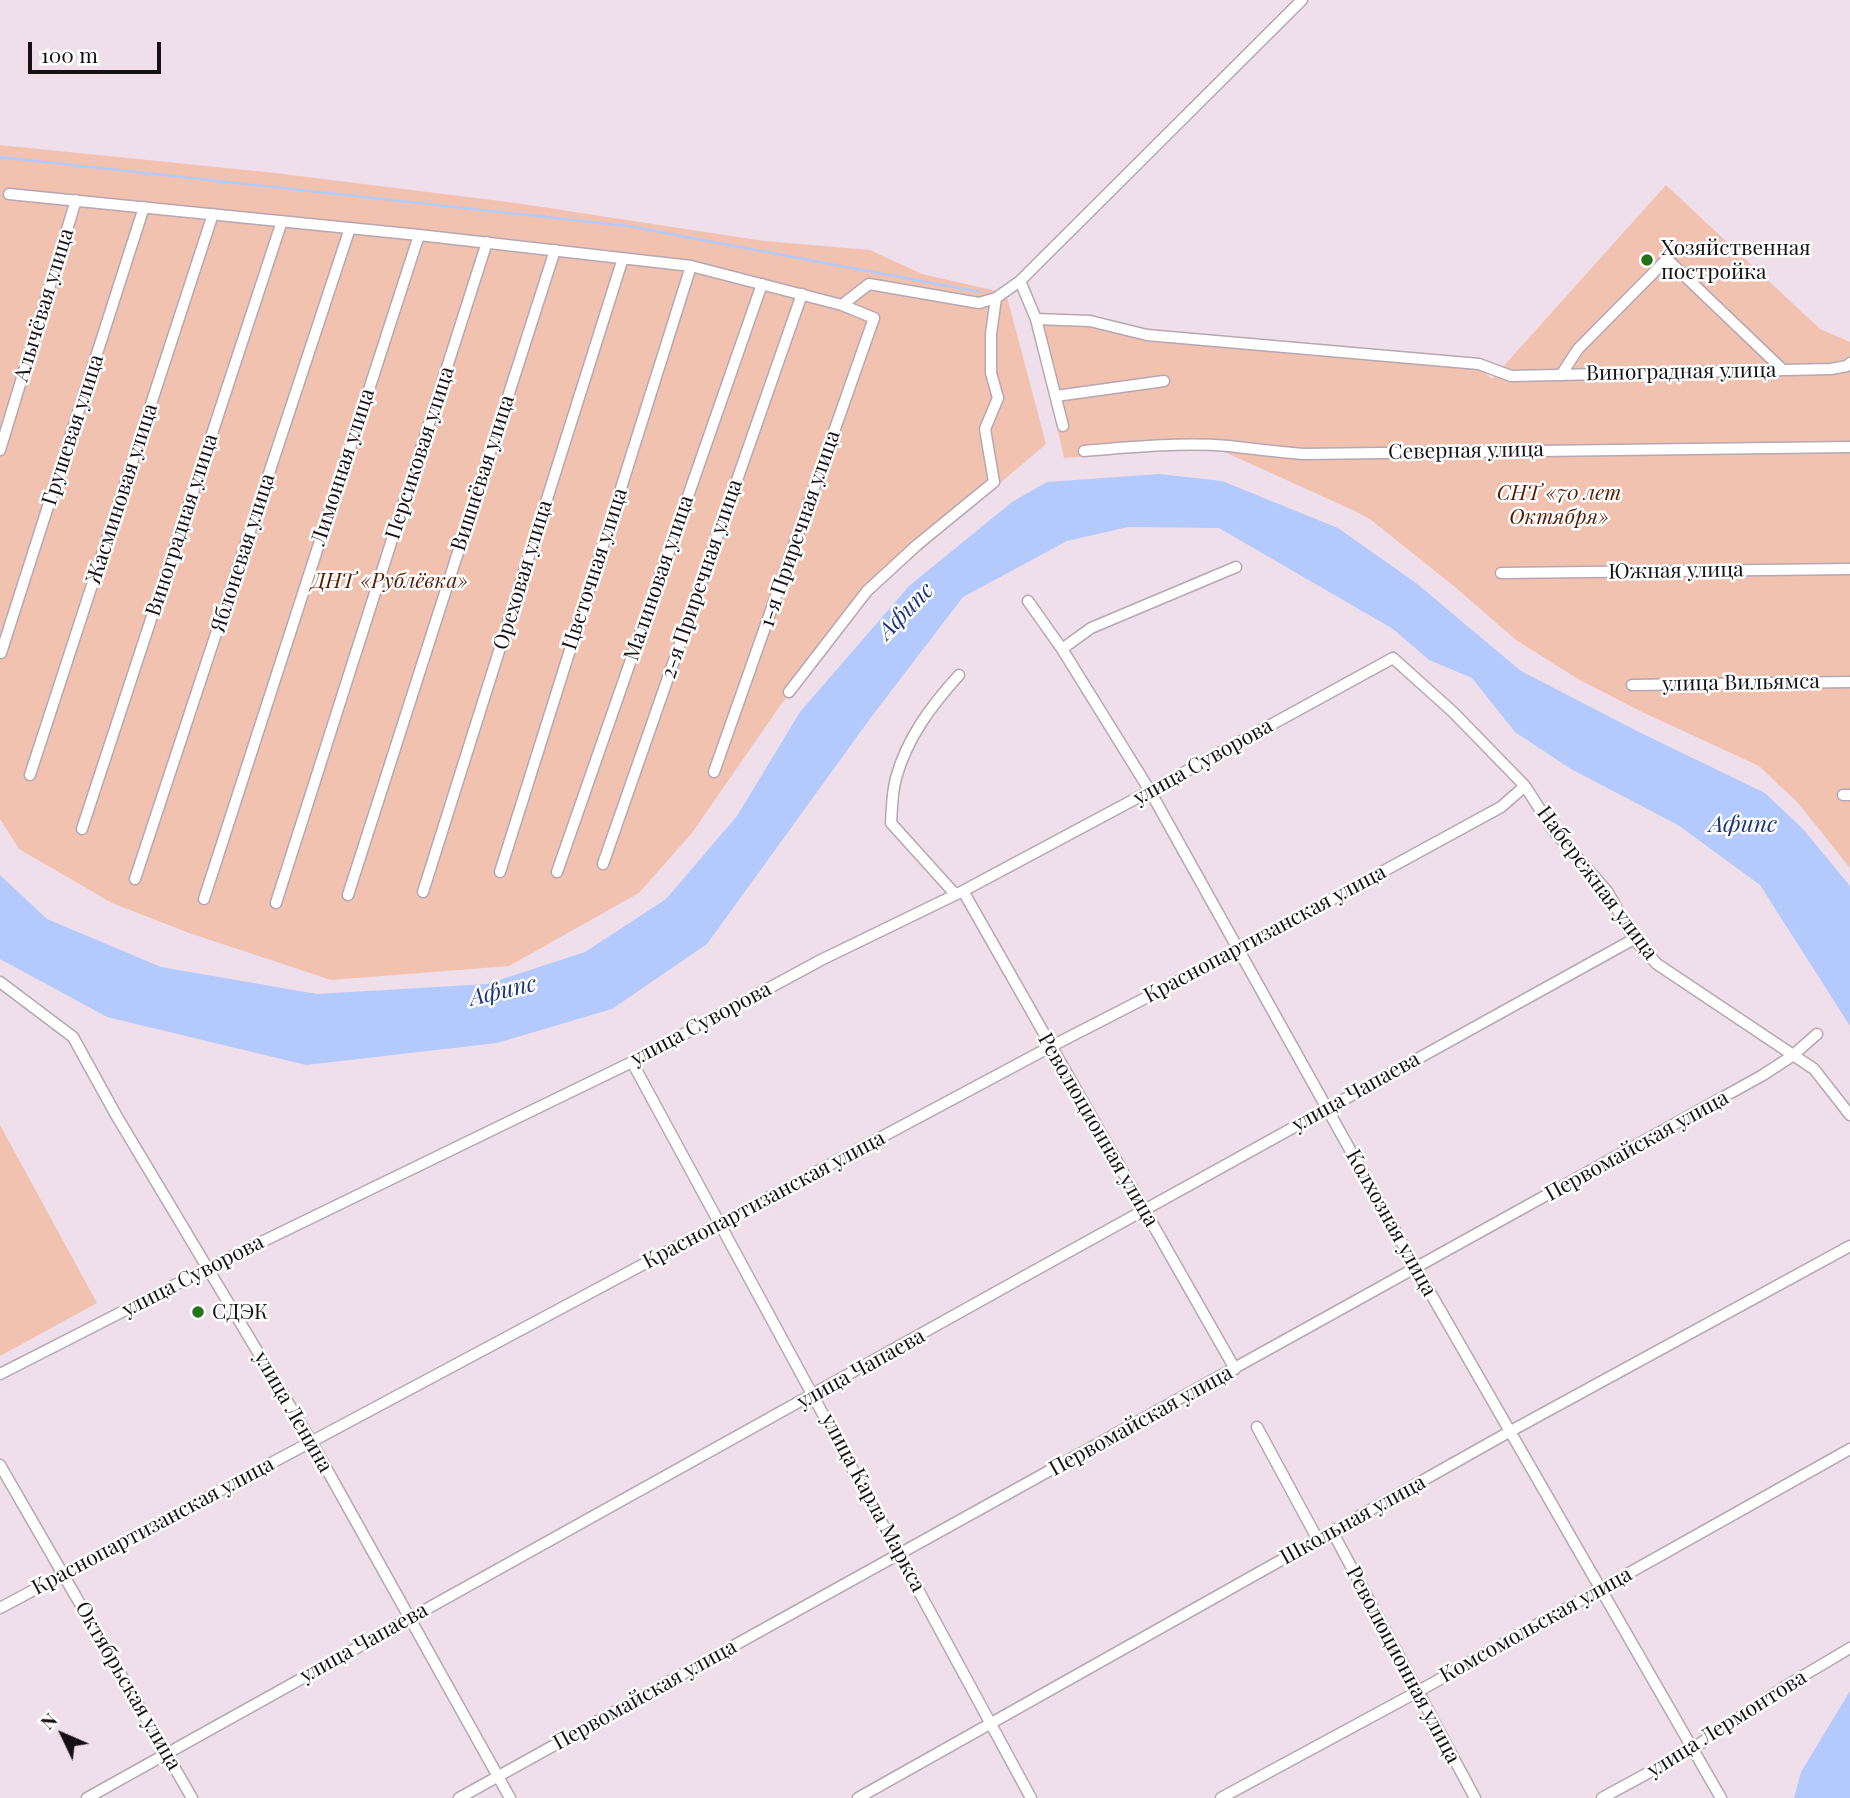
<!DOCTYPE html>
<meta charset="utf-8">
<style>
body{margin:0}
#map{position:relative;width:1850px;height:1798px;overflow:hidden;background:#efdfeb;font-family:"Playfair Display",serif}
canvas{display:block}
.north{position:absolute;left:28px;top:1700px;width:70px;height:70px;-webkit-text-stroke:5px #fff;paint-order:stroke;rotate:314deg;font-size:19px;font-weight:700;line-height:28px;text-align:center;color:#171116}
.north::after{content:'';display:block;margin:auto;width:24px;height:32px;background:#171116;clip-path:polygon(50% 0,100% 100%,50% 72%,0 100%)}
.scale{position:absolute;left:28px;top:42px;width:133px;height:32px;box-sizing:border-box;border:4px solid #171116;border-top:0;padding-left:9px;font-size:21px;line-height:24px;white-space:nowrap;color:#171116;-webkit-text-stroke:5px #fff;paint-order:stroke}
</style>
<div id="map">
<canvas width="1850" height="1798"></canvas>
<div class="north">N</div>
<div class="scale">100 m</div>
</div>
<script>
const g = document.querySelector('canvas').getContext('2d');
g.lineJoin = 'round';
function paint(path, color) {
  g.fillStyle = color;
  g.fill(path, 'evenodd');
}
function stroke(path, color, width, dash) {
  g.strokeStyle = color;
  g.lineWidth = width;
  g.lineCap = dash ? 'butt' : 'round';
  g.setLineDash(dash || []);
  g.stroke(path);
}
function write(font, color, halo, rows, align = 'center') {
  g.font = font + ' "Playfair Display",serif';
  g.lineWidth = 5;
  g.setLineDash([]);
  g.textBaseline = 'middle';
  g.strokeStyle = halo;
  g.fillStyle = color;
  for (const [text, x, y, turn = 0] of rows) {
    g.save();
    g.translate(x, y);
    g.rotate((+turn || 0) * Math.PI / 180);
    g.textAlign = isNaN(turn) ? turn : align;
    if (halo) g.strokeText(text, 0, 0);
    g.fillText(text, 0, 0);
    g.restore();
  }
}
const green = new Path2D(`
 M0,145L275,173L516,203L764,241L870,250L922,274L1006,293L1046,444L870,594L782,703L692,833L639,893L509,966L331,980L189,933L112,903L19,849L0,819Z
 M1666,185L1820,329L1850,342V868L1798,803L1759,766L1640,711L1578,679L1516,640L1455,587L1371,520L1357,512L1218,449L1209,448L1064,458L1031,313L1090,319L1169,333L1471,359L1492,379Z
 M0,1125L97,1303L0,1356Z`);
const water = new Path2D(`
 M1159,474L1222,481L1338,528L1416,583L1521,671L1639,732L1765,793L1803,829L1850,886V1026L1760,885L1678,825L1571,769L1515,732L1472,678L1429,660L1393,629L1219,528L1128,527L1067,541L963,597L872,716L707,944L612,1009L497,1043L306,1065L107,1017L0,959V875L47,919L161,967L317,994L487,984L585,952L666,899L737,816L800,712L909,586L1012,502L1047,482Z
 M1850,1691V1798H1794L1801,1772Z`);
const stream = new Path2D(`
 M0,157L628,226L980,292`);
const minor = new Path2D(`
 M9,194L419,235L691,266L842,305L869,284L979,303L996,298L1020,281L1302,0
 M1020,281L1036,319L1063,426
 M1036,319L1090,321L1147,335L1479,364L1511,376L1831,369L1847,366L1850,363
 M1561,375L1578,349L1667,259L1783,370
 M1056,396L1164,381
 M0,450L76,200
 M1084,451C1131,447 1181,442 1229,446C1254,449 1279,452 1304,454L1850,447
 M1501,573L1850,569
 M1028,601L1062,649L1150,791L1416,1268L1721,1798
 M1062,649L1091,628L1236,567
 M1,653L144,207
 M1632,685L1850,682
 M789,692L867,591L917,545L994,482L985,429L998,398L991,373V334L996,298
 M714,772L874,318L842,305
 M30,775L213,214
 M1843,795H1850
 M82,829L282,221
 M603,864L802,294
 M500,872L691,266
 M557,872L762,284
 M135,879L350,228
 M963,891L1235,1369
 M423,892L623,258
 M955,894L891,823C892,808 892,792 896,778C907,738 931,706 959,675
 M348,895L555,250
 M204,899L419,235
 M276,903L487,242
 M0,982L73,1037L116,1115L311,1441L510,1798
 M632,1062L1031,1798
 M0,1374L208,1268L632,1062L821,960L963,891L1150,791L1393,658L1453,712L1525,786L1553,830L1607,891L1634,939L1657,964L1814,1069L1850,1115
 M1257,1427L1318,1540
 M0,1465L192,1798
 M1332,1531L1475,1798
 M0,1608L1050,1047L1239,950L1501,807L1525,786
 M87,1798C603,1512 1117,1223 1634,939
 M459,1798L1763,1075L1792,1056L1817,1034
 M858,1798L1509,1432L1850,1246
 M1221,1798L1417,1692L1850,1449
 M1602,1798L1692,1749L1786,1686L1850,1648`);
const markers = [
 [1647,260,7,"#247219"],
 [198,1312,7,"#247219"]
];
const poiNames = [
 ["Хозяйственная",1661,248],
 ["постройка",1661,272],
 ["СДЭК",212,1312]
];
const streetNames = [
 ["Алычёвая улица",44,305,-73],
 ["Виноградная улица",1681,372,-1],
 ["Грушевая улица",73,430,-72],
 ["Северная улица",1466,451,-1],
 ["Персиковая улица",420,453,-72],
 ["Лимонная улица",343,467,-72],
 ["Вишнёвая улица",483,473,-72],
 ["Жасминовая улица",122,494,-72],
 ["Виноградная улица",182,525,-72],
 ["1-я Приречная улица",800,529,-71],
 ["Яблоневая улица",243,553,-72],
 ["Цветочная улица",595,569,-72],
 ["Южная улица",1676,571,-1],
 ["Ореховая улица",523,575,-73],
 ["Малиновая улица",659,578,-71],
 ["2-я Приречная улица",702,579,-71],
 ["улица Вильямса",1741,683,-1],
 ["улица Суворова",1203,762,-29],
 ["Набережная улица",1597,883,53],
 ["Краснопартизанская улица",1265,934,-28],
 ["улица Суворова",701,1024,-28],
 ["улица Чапаева",1356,1092,-29],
 ["Революционная улица",1098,1130,60],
 ["Первомайская улица",1637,1146,-29],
 ["Краснопартизанская улица",764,1200,-28],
 ["Колхозная улица",1391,1223,61],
 ["улица Суворова",193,1276,-27],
 ["улица Чапаева",861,1369,-29],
 ["улица Ленина",293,1412,60],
 ["Первомайская улица",1141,1421,-29],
 ["улица Карла Маркса",873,1503,62],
 ["Школьная улица",1353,1520,-29],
 ["Краснопартизанская улица",153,1526,-28],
 ["Комсомольская улица",1536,1625,-29],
 ["улица Чапаева",364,1643,-29],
 ["Революционная улица",1403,1665,62],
 ["Октябрьская улица",128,1686,60],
 ["Первомайская улица",645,1695,-29],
 ["улица Лермонтова",1727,1724,-32]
];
const parkNames = [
 ["СНТ «70 лет",1559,493],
 ["Октября»",1559,517],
 ["ДНТ «Рублёвка»",390,581]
];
const waterNames = [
 ["Афипс",906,611,-46],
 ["Афипс",1743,825],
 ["Афипс",503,991,-13]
];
paint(green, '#f2c2b1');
paint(water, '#b4cafc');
stroke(stream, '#b4cafc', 2.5);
stroke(minor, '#b6a7b2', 13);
stroke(minor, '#fff', 10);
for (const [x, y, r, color] of markers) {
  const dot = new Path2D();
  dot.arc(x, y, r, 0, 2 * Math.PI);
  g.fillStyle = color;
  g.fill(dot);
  stroke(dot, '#fff', 2.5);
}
write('21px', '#171116', '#fff', poiNames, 'left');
write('21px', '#171116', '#fff', streetNames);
write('italic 21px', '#581900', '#fff', parkNames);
write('italic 23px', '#1c357b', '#fff', waterNames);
</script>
